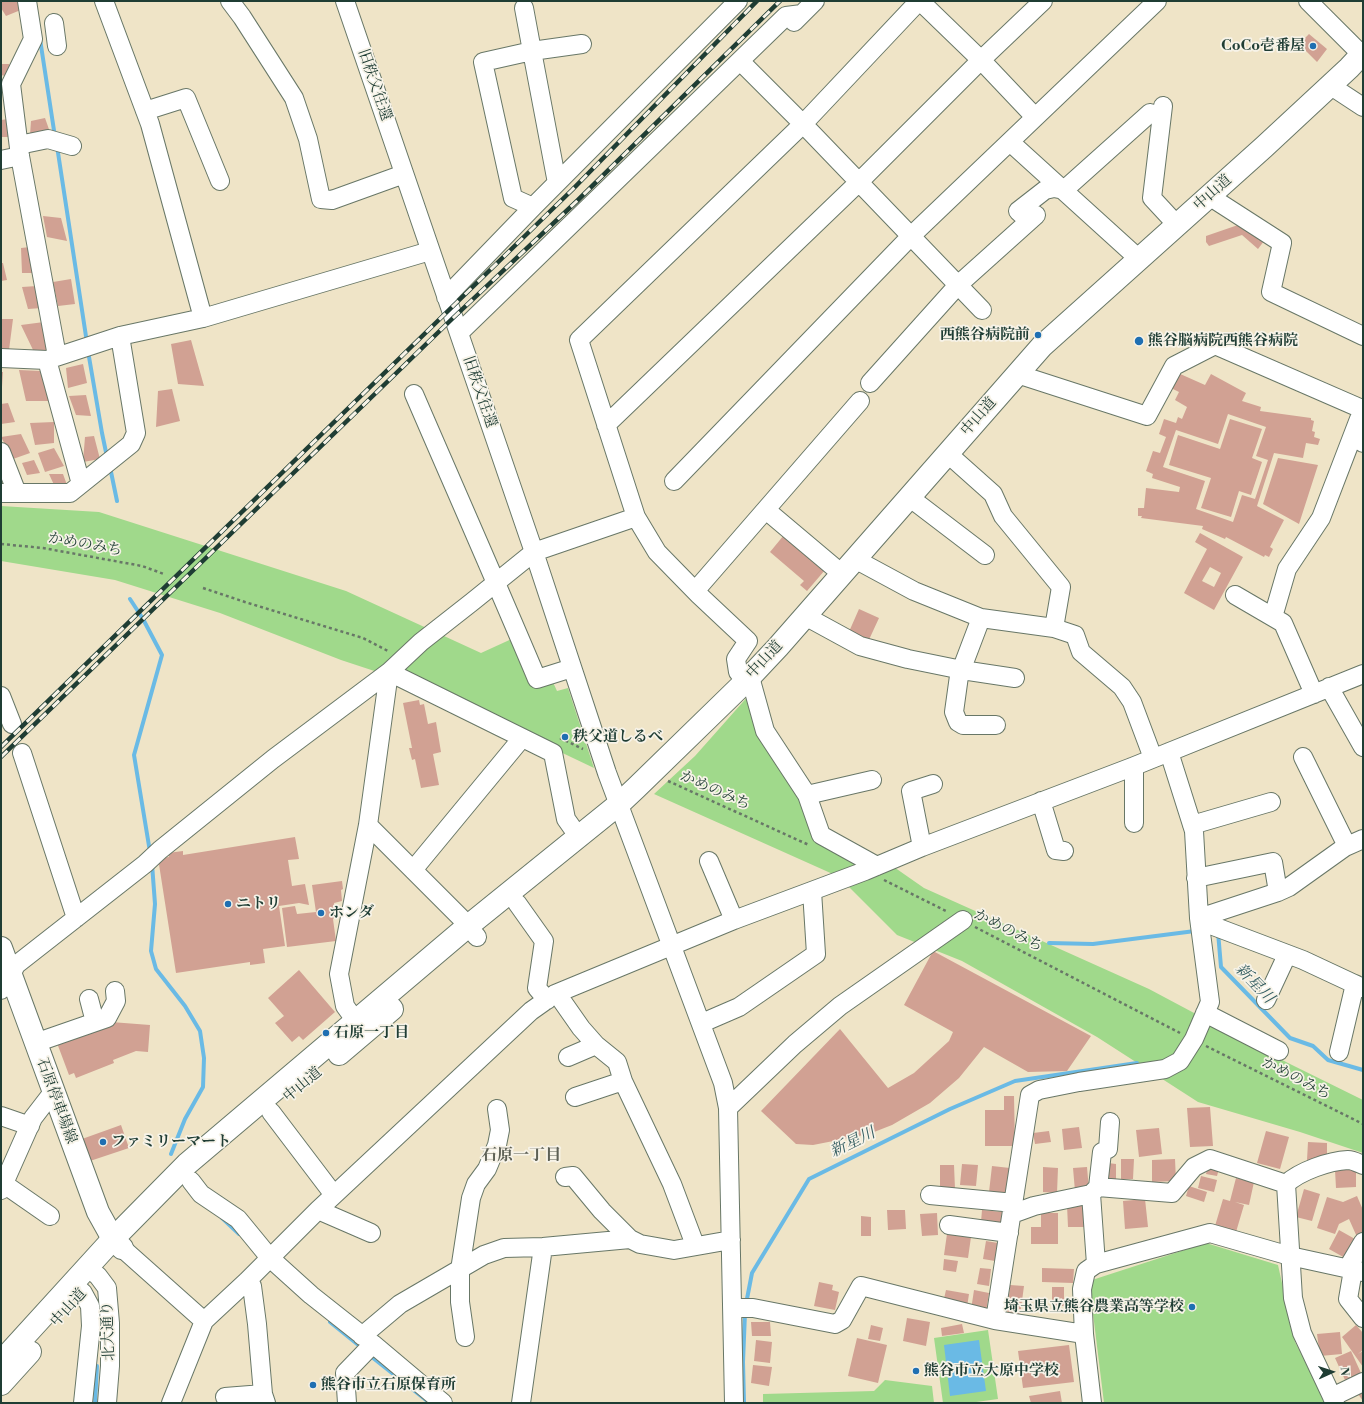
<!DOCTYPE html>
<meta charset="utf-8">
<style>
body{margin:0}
#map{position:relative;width:1364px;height:1404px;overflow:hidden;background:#efe4c7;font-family:"Libre Bodoni",serif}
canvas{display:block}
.frame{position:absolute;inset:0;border:2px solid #1f3d34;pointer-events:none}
.north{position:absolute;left:1312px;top:1352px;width:40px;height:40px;-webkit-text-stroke:3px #f7f3e8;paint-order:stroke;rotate:87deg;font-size:11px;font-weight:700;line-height:16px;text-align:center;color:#1f3d34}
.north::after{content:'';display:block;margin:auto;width:14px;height:18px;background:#1f3d34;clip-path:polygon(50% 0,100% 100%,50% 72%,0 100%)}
</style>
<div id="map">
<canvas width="1364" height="1404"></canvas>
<div class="frame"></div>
<div class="north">N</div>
</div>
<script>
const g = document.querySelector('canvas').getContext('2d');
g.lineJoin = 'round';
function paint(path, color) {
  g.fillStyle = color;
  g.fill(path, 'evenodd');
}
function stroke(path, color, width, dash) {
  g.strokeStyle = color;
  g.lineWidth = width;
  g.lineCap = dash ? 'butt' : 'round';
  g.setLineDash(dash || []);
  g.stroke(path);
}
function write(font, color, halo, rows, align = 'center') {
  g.font = font + ' "Libre Bodoni","Noto Serif JP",serif';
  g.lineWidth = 3.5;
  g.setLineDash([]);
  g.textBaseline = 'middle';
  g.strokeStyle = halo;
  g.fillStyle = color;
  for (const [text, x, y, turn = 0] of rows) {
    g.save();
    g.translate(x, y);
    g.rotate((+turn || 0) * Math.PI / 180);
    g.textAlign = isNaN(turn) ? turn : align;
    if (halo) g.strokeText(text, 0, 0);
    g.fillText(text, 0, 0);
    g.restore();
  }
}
const green = new Path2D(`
 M1,506L99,512L346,591L481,653L516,637L536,683L551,678L557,691L568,688L594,768L426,688L341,660L220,613L115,580L1,561Z
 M750,694L799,794L814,835L873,868L835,875L654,794L695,756Z
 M891,865L924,888L1149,989L1288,1063L1363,1100V1153L1300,1132L1198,1102L1097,1037L962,961L897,935L846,884Z
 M1206,1243L1278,1265L1295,1342L1326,1403H1104L1089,1281Z
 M988,1330L998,1399L969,1403H943L934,1338Z
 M885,1380L932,1386L934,1403H763V1394L874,1391Z`);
const water = new Path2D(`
 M979,1340L986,1391L950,1396L944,1345Z`);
const stream = new Path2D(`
 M40,39L55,137
 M57,146L87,343
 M88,351L102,433L107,457
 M110,467L117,501
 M130,599L143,619L162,655L134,755L150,852
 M152,864L155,904L151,951L156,969L185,1006L200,1031L204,1058L203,1087L185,1119L171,1154
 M1218,932L1221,967L1290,1038L1313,1046L1328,1060L1363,1070
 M1049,943L1093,944L1195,931
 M222,1218L239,1234
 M746,1304L752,1273L809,1179L950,1109L1015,1081L1137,1063
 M330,1322L362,1348
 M368,1354L426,1400
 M95,1403L97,1366
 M744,1403L743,1362L745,1313`);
const building = new Path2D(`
 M1,1H22L28,7L6,16L1,8Z
 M1309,34L1327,49L1317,62L1299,44Z
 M1,64H9V77L1,75Z
 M45,118L51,135H30L31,121Z
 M8,119L13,137H1V120Z
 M43,216L61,218L67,241L47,237Z
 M1238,225L1264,241L1258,249L1242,235L1209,246L1206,242V236Z
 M30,247L35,273H22L21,248Z
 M1,263H3L7,280L1,281Z
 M71,279L75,304L58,306L53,282Z
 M37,286L42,308L28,309L22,287Z
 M1,319H13L9,350L1,349Z
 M44,322L49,351L34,352L21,325Z
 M191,340L204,386L178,384L171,344Z
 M83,364L87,383L68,388L66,368Z
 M19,370L41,371L50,401H26Z
 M1,372H3L2,387H1Z
 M1178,373L1205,385L1211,374L1246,393L1242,401L1261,407L1260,411L1311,418V420L1314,421L1312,431L1315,432L1314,437L1320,439L1318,445L1306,443L1303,458L1274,453L1257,506L1284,520L1270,547L1273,549L1269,557L1265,555L1264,557L1226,537L1225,539L1202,529L1203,526L1141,518L1142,516H1138V508H1144L1146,488L1179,492L1180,487L1152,478L1153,474L1146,471L1153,451L1160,453L1166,437L1159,434L1164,419L1176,423L1178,417L1182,419L1187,407L1175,400L1179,392L1171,388ZM1228,414L1266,427L1256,456L1268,460L1255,499L1242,495L1233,522L1196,509L1205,481L1163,467L1176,430L1218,444Z
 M172,389L180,421L156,427L158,391Z
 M86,395L91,416L76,415L69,396Z
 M8,403L15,422L1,424V404Z
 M1230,419L1262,429L1252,458L1262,462L1251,495L1239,491L1231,517L1201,508L1211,478L1169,465L1178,435L1220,449Z
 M54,422V443L35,445L30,423Z
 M21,434L30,453L13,459L1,437Z
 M94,436L100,459L83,462L85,437Z
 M54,448L64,466L45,472L38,453Z
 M1278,458L1318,465L1299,524L1263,504Z
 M34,460L40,473L27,475L22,463Z
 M49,474H63L67,485L55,487Z
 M1200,533L1243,557L1214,610L1184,593L1207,549L1195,542ZM1210,567L1221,573L1214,587L1202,581Z
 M784,535L825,570L807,591L800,585L804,581L770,552Z
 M859,609L879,618L867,644L848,634Z
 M419,700L420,705L424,704L428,724L436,722L441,752L433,754L439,785L421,788L415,759L412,760L409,748H412L403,703Z
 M295,837L299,859L288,860L292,886L305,884L309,905L299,903L279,906L285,946L263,949L265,963L250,965V962L176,973L158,858L169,857L168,853L183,851V855Z
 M342,881L343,889L341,890L342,901L334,903L336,916L333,919L336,941L287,947L282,908L295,906L297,914L316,912L312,885Z
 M933,951L1091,1036L1067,1071L1028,1072L984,1047L959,1078L930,1103L892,1125L869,1134L813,1145L796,1144L761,1111L840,1029L888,1088L914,1073L949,1041L953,1032L904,1005Z
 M299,970L335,1012L303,1040L299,1036L292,1042L275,1023L284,1016L268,998Z
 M111,1022L150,1025L148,1052L136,1051L113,1060L114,1063L76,1078L74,1073L69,1075L57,1043Z
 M1004,1096H1014L1015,1146H985V1110H1004Z
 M1210,1107L1213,1146L1190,1147L1187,1108Z
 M121,1125L129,1148L90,1161L82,1139Z
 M1079,1127L1082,1148L1064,1150L1062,1129Z
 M1159,1128L1162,1154L1139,1157L1136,1130Z
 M1049,1131L1051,1142L1035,1144L1033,1133Z
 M1266,1131L1289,1137L1280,1169L1257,1163Z
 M1308,1142L1327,1143V1161L1307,1160Z
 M1121,1159H1134L1133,1179H1121Z
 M1175,1159L1176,1181L1152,1182V1160Z
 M1209,1162L1220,1165L1217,1176L1206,1174Z
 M1108,1163L1116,1164V1181H1108Z
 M962,1164L978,1165L976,1186L960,1185Z
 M940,1165H954L955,1189H940Z
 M992,1166L1010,1168L1007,1195L989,1192Z
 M1043,1167L1058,1168L1057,1193L1043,1192Z
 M1087,1167L1089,1190L1075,1191L1073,1168Z
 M1335,1170H1356V1187L1336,1188Z
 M1201,1176L1217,1180L1214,1192L1198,1188Z
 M1236,1178L1254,1182L1249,1205L1235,1202L1244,1205L1236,1232L1215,1226L1223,1199L1230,1201Z
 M1189,1186L1207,1192L1204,1202L1186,1196Z
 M1304,1189L1320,1194L1312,1221L1296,1217Z
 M1357,1196L1363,1210V1235L1357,1237L1349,1219L1339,1224L1335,1234L1317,1228L1327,1197L1343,1202Z
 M1145,1199L1148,1227L1125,1229L1123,1201Z
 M1085,1204V1227H1068L1067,1205Z
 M887,1210H905L906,1229L888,1230Z
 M982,1210L1002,1212L1001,1224L981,1222Z
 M937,1213L938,1235L922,1236L920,1214Z
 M1041,1213H1058V1244H1031V1227H1041Z
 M861,1216L871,1217V1236H861Z
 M1339,1230L1355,1239L1345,1258L1329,1249Z
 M947,1234L971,1237L968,1258L944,1255Z
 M986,1241L998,1243L995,1261L983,1259Z
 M944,1259L958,1261L956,1272L943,1270Z
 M980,1268L991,1269L989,1286L977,1284Z
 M1042,1268L1074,1269L1073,1283L1042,1282Z
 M819,1282L833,1285L832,1290L839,1292L835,1310L814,1306Z
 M1010,1285L1024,1286L1020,1316L1007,1315Z
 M1052,1287H1064V1306H1052Z
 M946,1290L969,1294L967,1307L943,1303Z
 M974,1290L989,1293L986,1312L971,1310Z
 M907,1318L930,1322L926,1346L903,1341Z
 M751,1322H770L771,1336H752Z
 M962,1324L964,1333L942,1336L941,1328Z
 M871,1325L883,1328L880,1341L868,1339Z
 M1356,1325L1363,1333V1350L1358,1354L1363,1351V1367L1342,1337Z
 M1340,1332L1342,1354L1320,1356L1317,1334Z
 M857,1338L887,1345L878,1383L848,1376Z
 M756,1340L772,1342L770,1363L754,1361Z
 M1069,1345L1074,1382L1023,1388L1018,1351Z
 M1351,1351L1361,1373L1345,1380L1335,1358Z
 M753,1365L772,1367L769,1386L751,1383Z
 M1060,1391L1062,1403H1031L1029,1396Z
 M1363,1391V1401L1358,1394Z`);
const path = new Path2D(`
 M1,544L43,548L142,566L164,574
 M203,588L245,602L363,638L388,651
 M560,738L583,749
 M668,781L809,845
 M884,880L948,912
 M975,927L1180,1033
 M1206,1046L1363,1124`);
const minor = new Path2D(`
 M27,1L33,39L11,84L20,156L57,356
 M104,1L150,124L203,318
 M230,1L242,17L294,98L308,139L321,199L332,200L404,174
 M345,1L534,552L607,773L723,1083L728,1108L734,1403
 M920,1L981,60L1035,117
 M1308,1L1363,56
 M524,8L532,51L582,44
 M794,22L815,1
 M54,23L57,46
 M745,66L803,124L982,310
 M1331,86L1363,107
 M1163,106L1152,198L1177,225
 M145,111L186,98L220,181
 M1010,142L1139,259
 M19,145L48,139L72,146
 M1,160L20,156
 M1209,196L1282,243L1271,292L1363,336
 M533,207L513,198L483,62L532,51L557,183
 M1029,221L1018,211L1045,190L1054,188L1064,190L1150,113
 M446,297L533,207L738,1
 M459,333L786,16L802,14
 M1,358L47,360L120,336L203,318L430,251
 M47,360L81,484
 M1017,374L1147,416L1174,366L1215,345L1362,409L1363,443
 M870,383L958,285L1036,215
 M414,394C455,489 497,584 537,679L572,668
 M606,425L859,182L981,60L1043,1
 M1,452L17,493
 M947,453L993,494L1003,516L1061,587L1054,628
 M674,481L911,236L1157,1
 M1,493H70L131,444L136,433L120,336
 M909,497L985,555
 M766,510L842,574
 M856,559L864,564L914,591L981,618L1054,628L1075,635L1081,652L1122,687L1132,702L1153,758
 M695,591L860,401
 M1235,595L1283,623L1314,694
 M805,616L860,646L908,659L962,670L1015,678
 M1273,617L1287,569L1321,518L1359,419
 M981,618L959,676L954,712L958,722L963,725H996
 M750,677L765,731L807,795L872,780
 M747,680L738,672L736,659L748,641L699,595L657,552L636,517L579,340L803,124L919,1
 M1329,687L1363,747
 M1,696L12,724
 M22,753L76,918
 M1303,757L1347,846
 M1132,767L1134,771V823
 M807,795L821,835L877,866
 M1041,801L1056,850L1064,851
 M368,825L461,918L477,937
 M1192,825L1271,802
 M922,847L911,791L933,784
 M709,861L734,920
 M413,870L522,738
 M1196,878L1273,862L1278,892
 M517,903L544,941L537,988L547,1000
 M1199,918L1278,892L1289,887L1345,847L1363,839
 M1200,921L1303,960L1363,988
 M1,990L5,986L16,965L145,864L160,850L273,759L389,672L421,642L472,602L534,552L636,517
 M555,994L560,998L581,1028L596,1045L617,1062L623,1081L672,1184L695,1245
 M89,999L95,1022
 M1266,1000L1287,955
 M1205,1013L1279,1051
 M355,1020L345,1006L339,974L368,825L389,672L553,753L566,819L578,836
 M702,1023L739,1007L816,954L812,891
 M35,1043L107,1018L116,1001L115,991
 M1339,1052L1355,984
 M568,1057L596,1045
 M575,1097L623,1081
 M728,1108L795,1044L840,1006L963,920
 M271,1112L334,1195
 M1,1116L30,1126
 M565,1177L573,1176L602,1211L630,1239
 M191,1181L201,1194L238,1219L270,1258L311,1295L373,1344L443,1403
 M4,1184L50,1216
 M1098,1187L1102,1152L1108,1149L1110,1122
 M1,1190L33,1118L53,1092
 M1091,1194L1098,1187L1172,1193L1194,1167L1210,1159L1286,1184
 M930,1195L1014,1203
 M318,1210L371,1233
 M1012,1214L1034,1206L1091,1194L1096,1264
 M949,1225L1009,1233
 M122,1248L204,1321
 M87,1267L98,1276L107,1288L110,1323V1366L107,1403
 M1347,1269L1363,1242
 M1353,1270L1348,1299L1363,1318
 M247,1281L252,1286L257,1324L263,1394L266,1403
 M72,1283L83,1293L90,1306L91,1326L83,1403
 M732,1308H753L835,1324L842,1320L861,1286L995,1320L1084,1334
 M995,1320L1030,1095L1039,1090L1079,1082L1165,1069L1180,1061L1194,1039L1210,1002L1199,918L1194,831L1169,752
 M362,1336L400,1304L484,1255L504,1248L543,1247L630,1239L640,1244L674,1250L731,1240
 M465,1337L460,1302V1270L471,1198L476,1184L487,1169L497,1145L500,1130L497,1109
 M225,1397L263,1394
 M1332,1397L1363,1382
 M171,1403L204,1321L247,1281L318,1210L531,1011L555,994L734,920L865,871L922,847L1132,767L1363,674
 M347,1403L345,1373L373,1344
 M521,1403L543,1247
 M1092,1403L1084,1334L1082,1289L1086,1271L1096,1264L1210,1233L1290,1256L1363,1272
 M1335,1403L1302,1333L1293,1298L1286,1184C1300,1171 1329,1161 1348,1160C1353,1160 1358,1163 1363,1165`);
const major = new Path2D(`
 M1,948L98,1212L113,1239L122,1248`);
const highway = new Path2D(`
 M339,1054L392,1009
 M1,1362L113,1239L187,1164L468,926L619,804L636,788L747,680L778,647L1042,346L1264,147L1349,68L1363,53
 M1,1384L30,1352`);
const rail = new Path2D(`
 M1,747L572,190L757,1
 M1,757L453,318L577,201L780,1`);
const markers = [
 [1313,46,4,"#1f6fb2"],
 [1038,335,4,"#1f6fb2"],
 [1139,341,5,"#1f6fb2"],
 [565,737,4,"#1f6fb2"],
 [228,904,4,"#1f6fb2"],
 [321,913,4,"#1f6fb2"],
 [326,1033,4,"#1f6fb2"],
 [103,1142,4,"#1f6fb2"],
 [1192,1307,4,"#1f6fb2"],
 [916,1371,4,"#1f6fb2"],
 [313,1385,4,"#1f6fb2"]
];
const poiNames = [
 ["CoCo壱番屋",1305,46,"right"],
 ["西熊谷病院前",1030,335,"right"],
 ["熊谷脳病院西熊谷病院",1148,341],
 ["秩父道しるべ",573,737],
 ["ニトリ",236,904],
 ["ホンダ",329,913],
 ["石原一丁目",334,1033],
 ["ファミリーマート",111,1142],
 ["埼玉県立熊谷農業高等学校",1184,1307,"right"],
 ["熊谷市立大原中学校",924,1371],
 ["熊谷市立石原保育所",321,1385]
];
const streetNames = [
 ["旧秩父往還",374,85,71],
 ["中山道",1213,193,-42],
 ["旧秩父往還",479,392,71],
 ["中山道",979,417,-49],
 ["かめのみち",85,545,10],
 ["中山道",765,660,-47],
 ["かめのみち",715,791,24],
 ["かめのみち",1008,931,27],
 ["かめのみち",1296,1079,27],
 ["中山道",303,1085,-40],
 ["石原停車場線",56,1101,70],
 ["中山道",69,1308,-48],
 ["北大通り",109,1331,-92]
];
const waterNames = [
 ["新星川",1254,984,46],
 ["新星川",853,1143,-26]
];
const neighbourhoodNames = [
 ["石原一丁目",521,1156]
];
paint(green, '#a0d98b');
paint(water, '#6abae5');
stroke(stream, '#6abae5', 4);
paint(building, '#d1a193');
stroke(minor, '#687767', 20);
stroke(major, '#687767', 24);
stroke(highway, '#687767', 24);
stroke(path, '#687767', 2.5, [3, 3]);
stroke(minor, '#fff', 18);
stroke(major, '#fff', 22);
stroke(highway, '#fff', 22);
stroke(rail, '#1f3d34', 4.5);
stroke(rail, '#f7f3e8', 3, [9]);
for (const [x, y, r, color] of markers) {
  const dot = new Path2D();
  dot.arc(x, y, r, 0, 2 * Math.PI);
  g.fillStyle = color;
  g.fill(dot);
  stroke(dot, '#f7f3e8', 1.5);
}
write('bold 15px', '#1f3d34', '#f7f3e8', poiNames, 'left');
write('15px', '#1f3d34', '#f7f3e8', streetNames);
write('italic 16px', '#325c60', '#f7f3e8', waterNames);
write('bold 16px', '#5d6055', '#f7f3e8', neighbourhoodNames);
</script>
